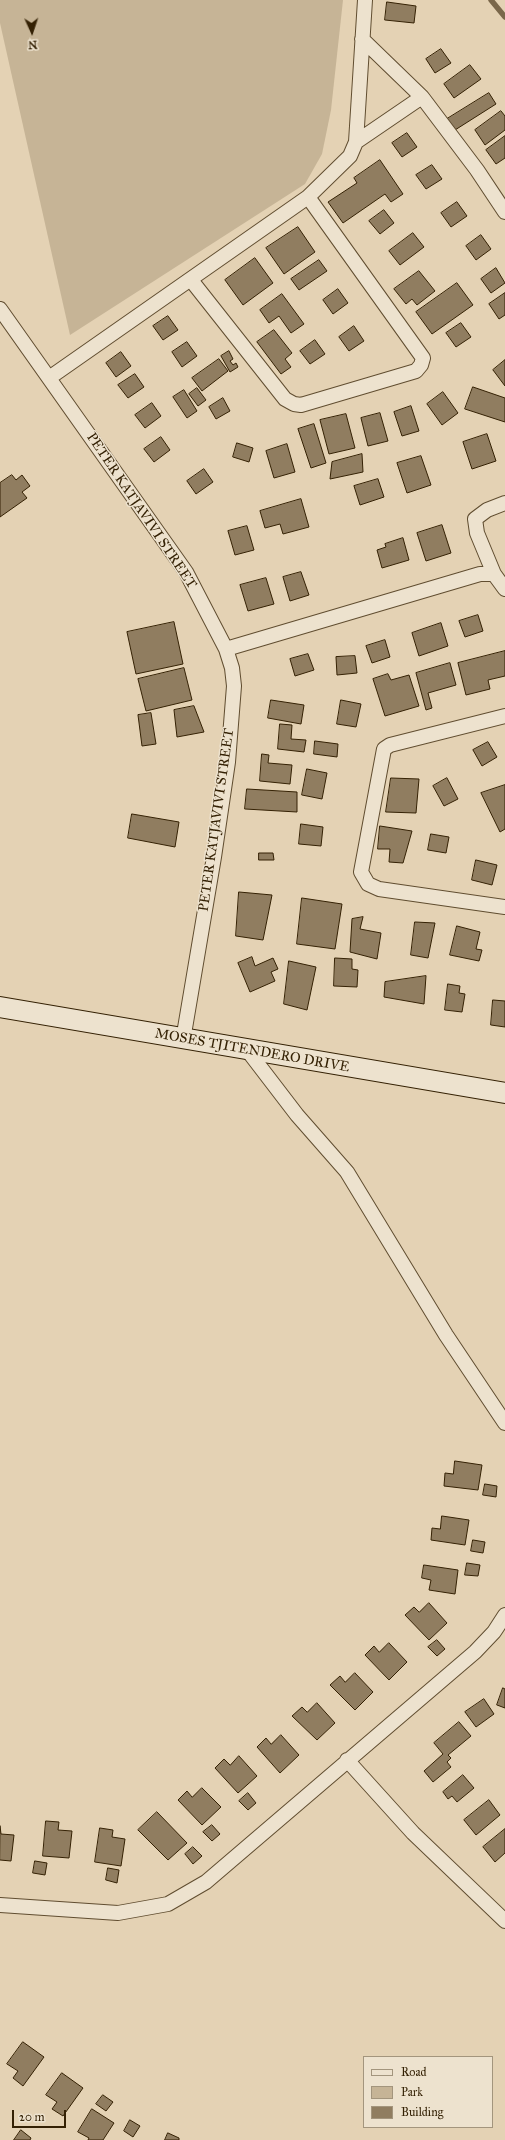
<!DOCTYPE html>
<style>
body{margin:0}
#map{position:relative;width:505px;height:2140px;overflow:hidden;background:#e4d2b4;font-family:"IM FELL Great Primer",serif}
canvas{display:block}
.legend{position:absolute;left:363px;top:2056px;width:130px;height:72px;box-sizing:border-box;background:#ede2ce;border:1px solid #a3957d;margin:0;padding:5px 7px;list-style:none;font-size:12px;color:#342104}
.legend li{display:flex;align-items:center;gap:8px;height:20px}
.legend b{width:20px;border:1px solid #a3957d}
.north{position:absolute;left:12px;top:12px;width:40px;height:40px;-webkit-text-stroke:3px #ede2ce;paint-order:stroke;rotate:177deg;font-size:11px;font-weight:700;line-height:16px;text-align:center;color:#342104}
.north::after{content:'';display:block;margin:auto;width:14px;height:18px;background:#342104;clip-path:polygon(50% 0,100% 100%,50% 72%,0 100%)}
.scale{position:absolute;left:12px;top:2110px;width:54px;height:18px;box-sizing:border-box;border:2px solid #342104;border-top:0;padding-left:5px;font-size:12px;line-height:14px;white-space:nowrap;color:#342104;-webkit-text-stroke:3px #ede2ce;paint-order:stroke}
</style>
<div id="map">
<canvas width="505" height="2140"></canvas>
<ul class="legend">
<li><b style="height:5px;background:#ede2ce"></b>Road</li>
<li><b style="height:11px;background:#c6b496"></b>Park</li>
<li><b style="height:11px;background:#907d60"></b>Building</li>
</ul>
<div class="north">N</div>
<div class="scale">20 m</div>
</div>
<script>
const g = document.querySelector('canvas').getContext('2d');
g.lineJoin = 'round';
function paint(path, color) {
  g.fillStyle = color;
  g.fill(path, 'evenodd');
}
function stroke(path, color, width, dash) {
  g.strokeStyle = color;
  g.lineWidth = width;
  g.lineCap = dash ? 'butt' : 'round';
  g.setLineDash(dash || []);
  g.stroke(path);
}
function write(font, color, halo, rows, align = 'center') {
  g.font = font + ' "IM FELL Great Primer",serif';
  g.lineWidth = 3;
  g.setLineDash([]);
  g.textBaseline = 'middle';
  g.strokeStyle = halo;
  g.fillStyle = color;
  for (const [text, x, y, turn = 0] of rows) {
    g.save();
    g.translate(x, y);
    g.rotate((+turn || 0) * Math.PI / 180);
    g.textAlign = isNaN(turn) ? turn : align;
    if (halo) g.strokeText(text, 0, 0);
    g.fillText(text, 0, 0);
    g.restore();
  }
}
const green = new Path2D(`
 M0,0H343L331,110L322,154L305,184L70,335L0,23Z`);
const stream = new Path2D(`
 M491,0L505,17`);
const building = new Path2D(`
 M387,2L416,6L414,23L385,20Z
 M441,49L451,63L435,73L426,59Z
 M470,65L481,79L454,98L444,84Z
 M489,93L496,104L455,130L447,119Z
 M501,111L505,116V130L485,145L475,130Z
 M407,133L417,147L402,157L392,143Z
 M505,136V158L496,164L486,150Z
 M380,160L403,194L391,202L385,194L343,223L328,202L357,183L354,178Z
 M432,165L442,179L426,189L416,175Z
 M457,202L467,216L451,227L441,213Z
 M384,210L394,223L380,234L369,221Z
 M298,227L315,252L284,274L266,248Z
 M413,233L424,247L400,265L389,251Z
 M481,235L491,249L476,260L466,246Z
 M255,258L273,283L243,305L225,280Z
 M319,260L327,271L299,290L291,279Z
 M496,268L505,283L491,293L481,279Z
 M419,271L435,291L417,305L412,299L406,304L394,289Z
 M457,283L473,305L432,334L416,312Z
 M338,289L348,303L333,314L323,300Z
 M505,293V315L499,319L489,304Z
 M282,294L304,324L291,333L279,316L269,323L260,310Z
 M168,316L178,330L163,340L153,326Z
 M461,323L471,337L456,347L446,333Z
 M354,326L364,341L349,351L339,337Z
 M274,330L292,353L285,359L291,367L281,374L257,342Z
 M315,340L325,354L310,364L300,351Z
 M187,342L197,356L182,367L172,352Z
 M229,351L233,359L230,361L233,365L236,363L238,367L230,372L221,356Z
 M121,352L131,366L116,377L106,363Z
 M219,359L228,371L202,391L192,378Z
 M505,360V386L493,370Z
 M135,374L144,387L128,398L118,385Z
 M473,387L505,398V422L465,409Z
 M197,388L206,400L198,406L189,394Z
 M184,390L197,411L187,418L173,397Z
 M443,392L458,413L442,425L427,404Z
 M223,398L230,411L216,419L209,407Z
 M152,403L161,416L145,428L135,415Z
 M411,406L419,431L402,436L394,412Z
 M380,413L388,441L368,446L361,418Z
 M346,414L355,448L329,454L320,420Z
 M314,424L326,463L311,468L298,429Z
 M487,434L496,461L472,469L463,442Z
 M161,437L170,450L154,462L144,449Z
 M237,443L253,448L249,462L233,457Z
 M287,444L295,472L274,478L266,451Z
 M362,454L363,472L330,479L332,462Z
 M421,456L431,485L407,493L397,463Z
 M204,469L213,482L196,494L187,481Z
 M12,475L16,480L22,475L30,486L22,492L27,498L0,517V483Z
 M378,479L384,497L360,505L354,486Z
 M301,499L309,527L283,534L280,524L265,528L260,511Z
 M442,525L451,553L426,561L417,533Z
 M247,526L254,550L235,555L228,531Z
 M403,538L409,560L382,568L377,550L386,547L385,544Z
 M301,572L309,595L290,601L283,577Z
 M266,578L274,604L248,611L240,585Z
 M478,615L483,631L465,637L459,621Z
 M174,622L183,664L136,674L127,632Z
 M441,623L448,646L419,656L412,633Z
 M385,640L390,657L372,663L366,646Z
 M505,651V676L488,680L490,689L466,695L458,663Z
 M308,654L314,670L295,676L290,659Z
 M355,656L357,673L337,675L336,657Z
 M450,663L456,685L428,693L432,708L426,710L416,673Z
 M184,668L192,700L146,711L138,679Z
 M388,674L391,680L409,675L419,706L385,716L373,679Z
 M271,700L304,705L301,724L268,718Z
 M341,700L361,704L356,727L337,724Z
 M194,706L204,732L177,737L174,710Z
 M151,713L156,744L142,746L138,715Z
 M280,724L292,725L291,739L306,740L304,752L278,749Z
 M315,741L338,744L337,757L314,754Z
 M488,742L497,757L482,766L473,750Z
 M262,754L269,755L268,763L292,765L290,784L260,781Z
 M307,769L327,773L322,799L302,795Z
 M391,778L419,779L416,813L386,812Z
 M447,778L458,799L444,806L433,786Z
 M505,785V829L500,832L481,793Z
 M247,789L297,792V812L245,809Z
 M132,814L179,822L175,847L128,838Z
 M301,824L323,827L321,846L299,844Z
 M380,826L412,831L403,863L389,862L390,849H378Z
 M431,834L449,837L446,853L428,850Z
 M259,853H273L274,860H259Z
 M476,860L497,865L492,885L472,880Z
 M239,892L272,895L263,940L236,936Z
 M302,898L342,904L335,949L297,944Z
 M363,917L360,929L381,933L377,959L350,952L352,919Z
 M415,922L435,923L428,958L411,955Z
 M457,926L480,932L476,949L482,950L479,961L450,955Z
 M252,957L255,966L273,958L278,969L271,972L275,981L250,992L238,963Z
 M335,958L352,959V969L358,970L357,987L334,986Z
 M289,961L316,967L307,1010L284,1004Z
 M426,976L424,1004L384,997L385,982Z
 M448,984L460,986L459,993L465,994L462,1012L445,1010Z
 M493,1000L505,1001V1027L491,1025Z
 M455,1461L482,1465L478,1490L444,1486L445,1473L453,1474Z
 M485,1484L497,1486L496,1497L483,1495Z
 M442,1516L469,1520L465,1545L431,1540L432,1528L440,1529Z
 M473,1540L485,1542L483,1553L471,1551Z
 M467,1563L480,1565L478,1576L465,1575Z
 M424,1565L458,1570L455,1594L429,1590L431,1580L422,1578Z
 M429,1603L447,1623L429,1640L405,1615L414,1607L419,1612Z
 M437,1640L445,1649L437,1656L428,1647Z
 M389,1643L407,1662L389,1680L365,1655L374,1646L379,1652Z
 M355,1673L373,1692L355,1710L330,1685L340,1676L345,1682Z
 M503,1688L505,1689V1708L497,1705Z
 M484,1699L494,1714L476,1727L465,1712Z
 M317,1703L335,1723L317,1740L292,1716L302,1707L307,1712Z
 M459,1722L471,1736L448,1755L451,1758L447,1762L451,1767L433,1782L424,1771L443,1754L434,1743Z
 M281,1735L299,1755L280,1773L257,1747L266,1738L271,1744Z
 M239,1756L257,1776L238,1793L215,1768L224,1759L230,1765Z
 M463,1775L474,1788L457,1802L452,1796L448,1799L443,1792Z
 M202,1788L221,1807L202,1825L178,1800L187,1791L192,1797Z
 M248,1793L256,1803L248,1810L239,1801Z
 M489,1800L500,1815L476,1835L464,1820Z
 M157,1812L187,1843L168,1860L138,1830Z
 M46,1821L59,1822L58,1830L72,1831L69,1858L43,1856Z
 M212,1825L220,1834L212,1841L203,1832Z
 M0,1826L1,1834L14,1835L11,1861L0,1860Z
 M100,1828L113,1830L112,1837L125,1839L121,1866L95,1862Z
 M505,1829V1853L495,1862L483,1847Z
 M193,1847L202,1856L193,1864L185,1854Z
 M35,1861L47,1863L45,1875L33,1873Z
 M108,1868L119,1870L117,1883L106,1880Z
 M23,2042L44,2057L23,2086L13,2078L18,2071L7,2064Z
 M62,2073L83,2088L63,2116L52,2109L57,2102L46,2095Z
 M103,2095L113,2102L106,2111L96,2104Z
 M92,2109L114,2123L103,2140H88L89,2138L78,2132Z
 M130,2120L140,2126L133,2137L124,2131Z
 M21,2130L31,2138L30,2140H14Z
 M168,2133L179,2138V2140H165Z`);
const street = new Path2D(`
 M362,39L422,97L477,170L505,212
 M356,142L422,97
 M191,280L285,399L294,404L301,405L416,371L421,365L423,358L308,197
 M0,309L186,572L226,649L232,668L234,686L228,762L214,857L183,1040
 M49,378L308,197L350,156L356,142L365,0
 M494,574L477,533L475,519L487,510L505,503
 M226,649L480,574H494L505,589
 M505,716L390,745L384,749L361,872L368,884L379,889L505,907
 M248,1051L297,1115L347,1172L446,1335L505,1423
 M347,1760L413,1833L505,1921
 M0,1905L118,1913L168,1904L206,1882L475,1652L494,1632L505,1615`);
const secondary = new Path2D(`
 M0,1007L505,1093`);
const streetNames = [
 ["PETER KATJAVIVI STREET",141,511,56],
 ["PETER KATJAVIVI STREET",217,820,-82],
 ["MOSES TJITENDERO DRIVE",252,1051,10]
];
paint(green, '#c6b496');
stroke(stream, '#7a674a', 5.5);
paint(building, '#907d60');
stroke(building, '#342104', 1);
stroke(street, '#604d30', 16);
stroke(secondary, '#342104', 22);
stroke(street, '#ede2ce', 14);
stroke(secondary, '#ede2ce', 20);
write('14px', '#342104', '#ede2ce', streetNames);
</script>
